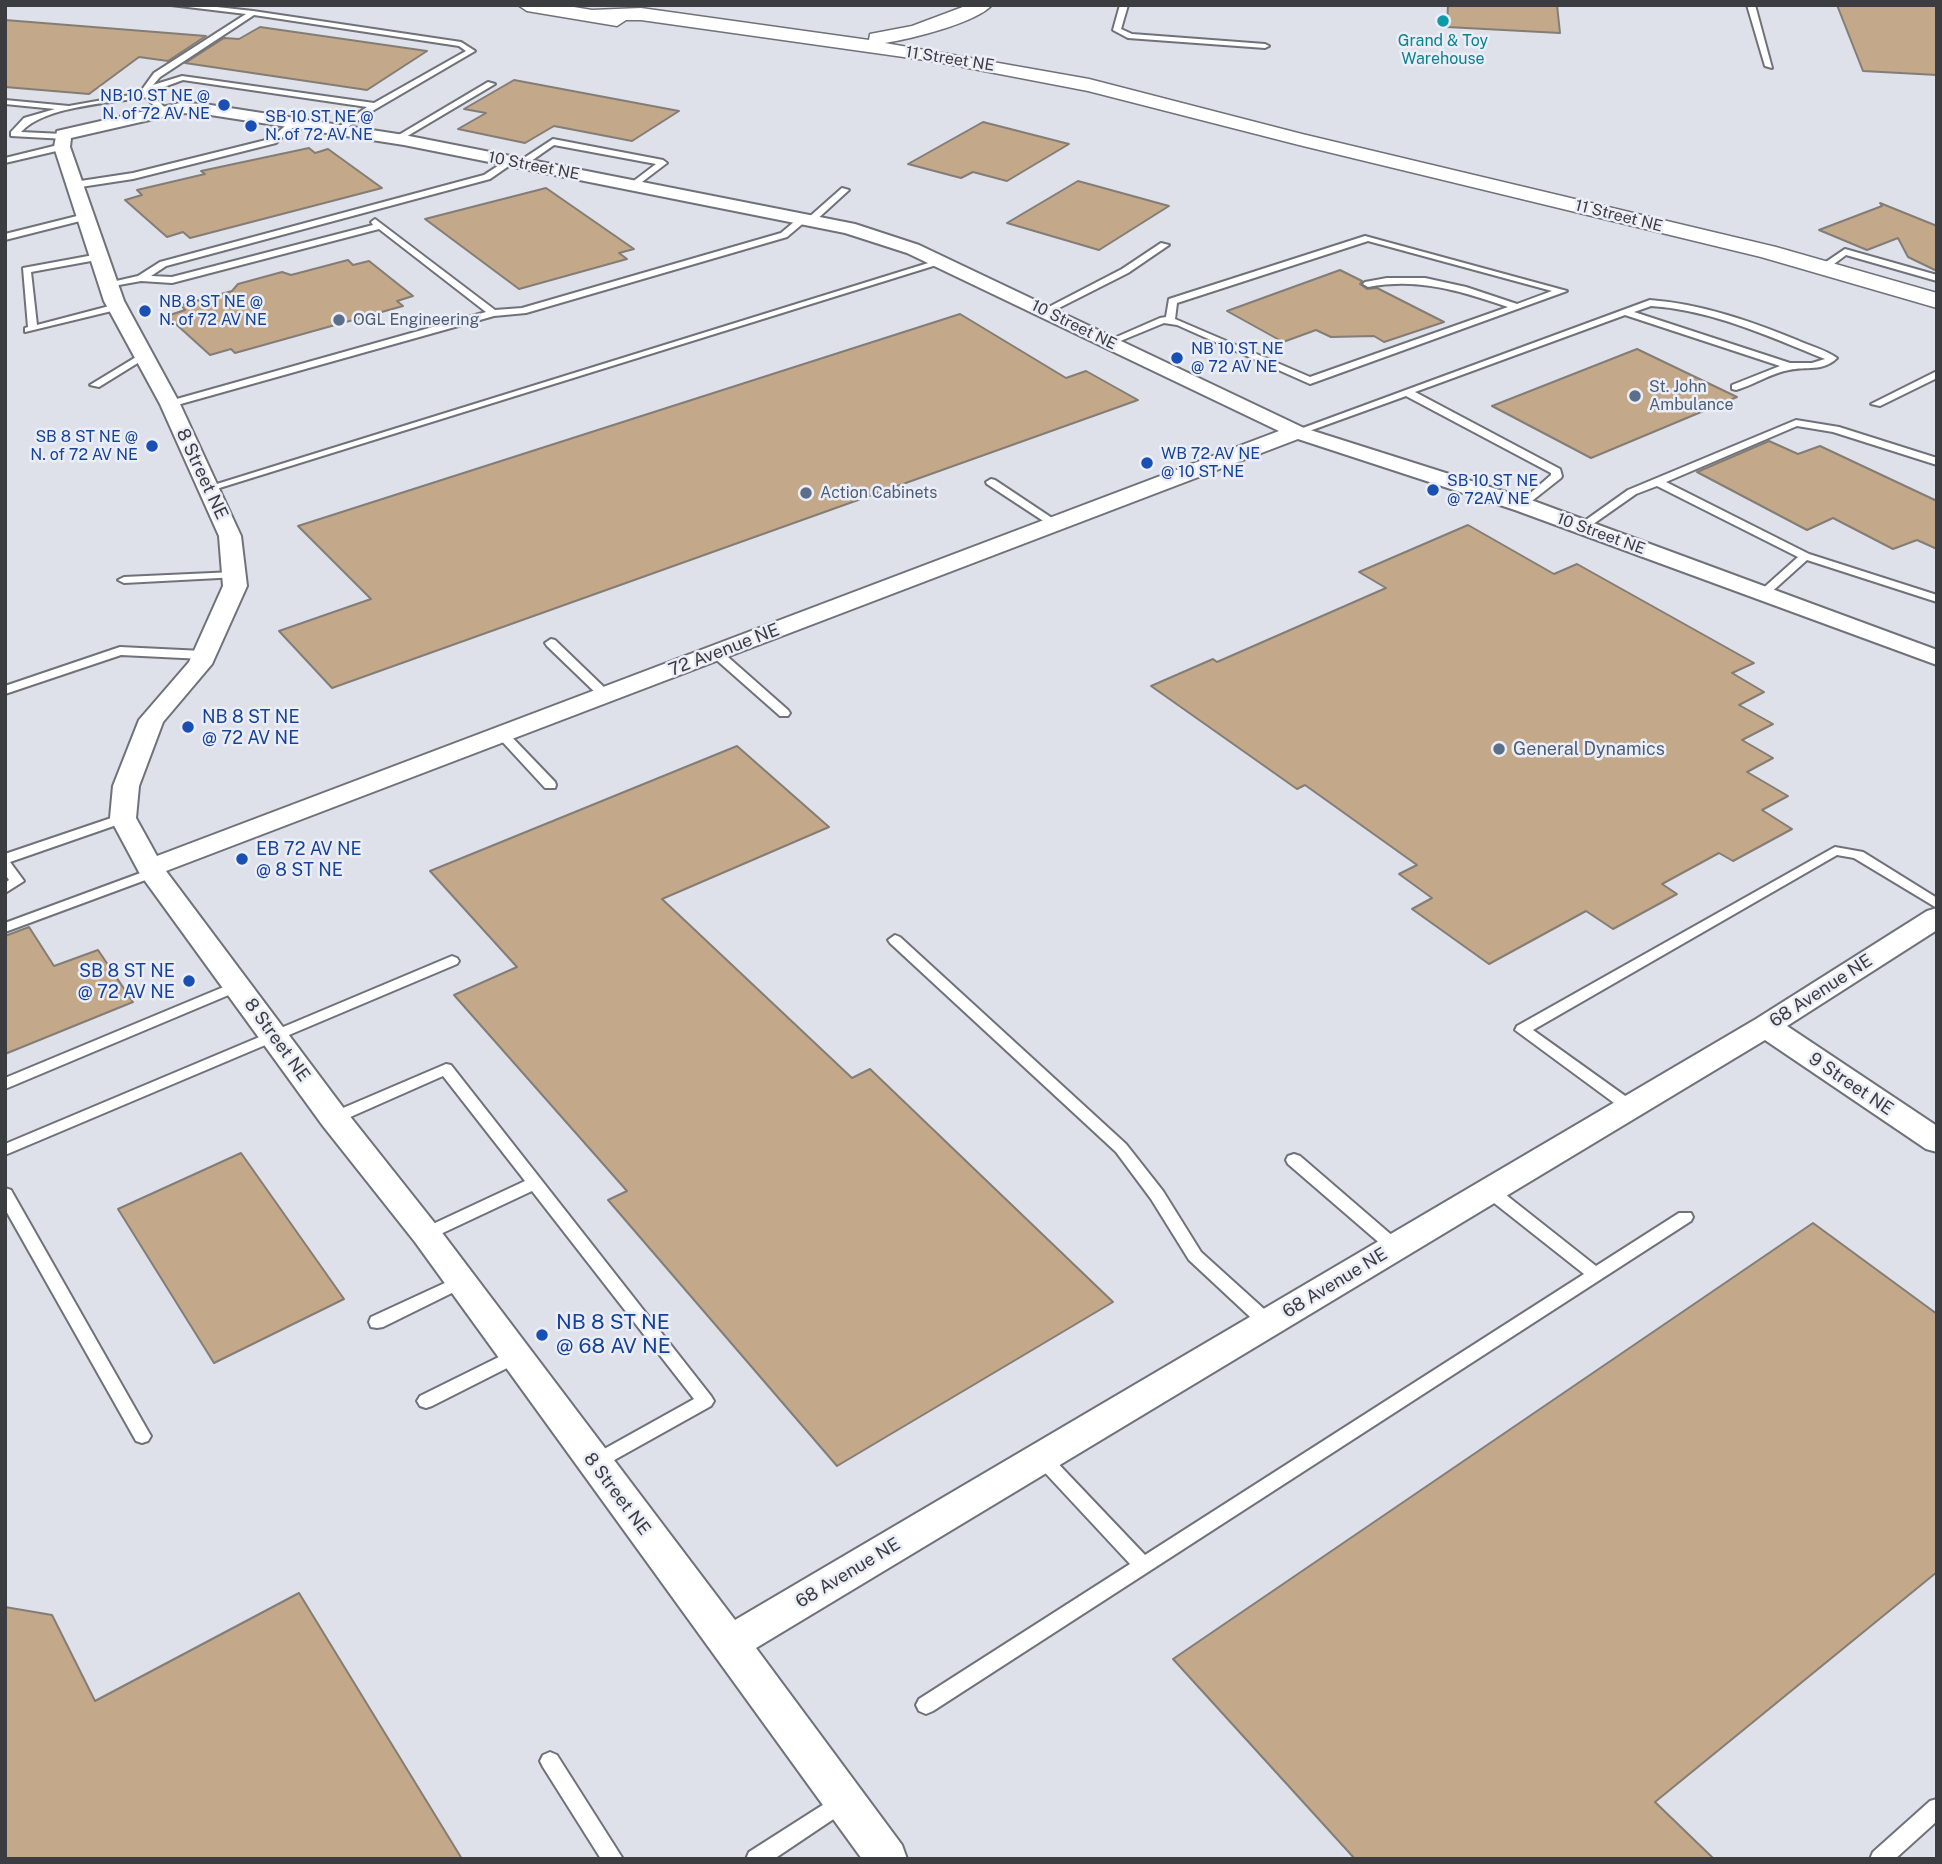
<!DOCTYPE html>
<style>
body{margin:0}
#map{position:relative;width:1942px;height:1864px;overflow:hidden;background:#dee0ea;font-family:"Public Sans",sans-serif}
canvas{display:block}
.frame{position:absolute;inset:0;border:7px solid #3c3d40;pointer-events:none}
</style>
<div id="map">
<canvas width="1942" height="1864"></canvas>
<div class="frame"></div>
</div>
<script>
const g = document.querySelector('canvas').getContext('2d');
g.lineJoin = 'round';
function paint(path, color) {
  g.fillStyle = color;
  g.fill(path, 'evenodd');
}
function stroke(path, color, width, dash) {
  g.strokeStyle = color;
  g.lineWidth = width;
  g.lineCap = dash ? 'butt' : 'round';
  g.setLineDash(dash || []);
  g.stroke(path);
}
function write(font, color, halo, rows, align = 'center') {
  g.font = font + ' "Public Sans",sans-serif';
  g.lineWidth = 5;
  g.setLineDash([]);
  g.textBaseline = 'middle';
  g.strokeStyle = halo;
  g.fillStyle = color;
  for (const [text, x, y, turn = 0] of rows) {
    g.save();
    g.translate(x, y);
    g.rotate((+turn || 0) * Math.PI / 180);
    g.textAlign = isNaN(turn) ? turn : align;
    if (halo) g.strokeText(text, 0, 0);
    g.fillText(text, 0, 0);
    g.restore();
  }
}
const building = new Path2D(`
 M1448,5H1557L1560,33L1447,27Z
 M1837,5H1937V75L1863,71Z
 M5,20L206,36L168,61L139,57L89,94L5,87Z
 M260,27L427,51L367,90L185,63L224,38L239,39Z
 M514,80L679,111L632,141L554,126L525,143L458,129L486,113L464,109Z
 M983,122L1069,144L1007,181L973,172L961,178L908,164Z
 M309,148L315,153L328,149L382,188L190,238L183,232L167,237L125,200L142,195L137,190L205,174L201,171Z
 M1078,181L1169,206L1099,250L1007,223Z
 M546,188L634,249L619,253L627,259L519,289L425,219Z
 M1880,203L1937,226V271L1908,257L1898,238L1867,250L1819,230L1882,206Z
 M348,260L353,265L369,261L413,296L397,301L403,306L235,353L231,349L210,355L167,316L185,310L181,305L232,291L238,284L282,272L291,275Z
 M1340,270L1362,281L1360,284L1367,289L1377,288L1444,322L1384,342L1374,336L1331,337L1316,330L1283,342L1227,311Z
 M960,314L1066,378L1086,371L1138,400L332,688L279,631L371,599L298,526Z
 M1637,349L1737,397L1591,458L1492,406Z
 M1769,441L1798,454L1820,446L1937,501V549L1917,540L1893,549L1833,518L1807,530L1697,472Z
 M1468,525L1554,574L1577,564L1754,663L1732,673L1764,692L1739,705L1773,724L1742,740L1773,758L1747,772L1788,796L1762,810L1792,829L1733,861L1719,853L1662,884L1677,894L1613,929L1586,911L1489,964L1412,909L1432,898L1399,874L1417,865L1305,785L1297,789L1151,686L1213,659L1217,662L1386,588L1359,572Z
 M737,746L829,827L662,899L852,1078L870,1069L1113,1302L837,1466L608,1200L627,1191L454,995L517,967L430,871Z
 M29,927L54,966L98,950L133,1002L5,1054V936Z
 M241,1153L344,1299L214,1363L118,1209Z
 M1813,1223L1937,1314V1572L1655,1802L1714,1859H1355L1173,1659Z
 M299,1593L462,1859H5V1607L52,1615L95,1701Z`);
const service = new Path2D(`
 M171,5H199L253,11L461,42L475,51L374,110L340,132H337V128L367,107L183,80L150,92L167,110V114H161L146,97C111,103 44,106 21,132L63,134L66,135V139L11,136V132L24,118L55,109L5,104V100L69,106L142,93L141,91L154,73L246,14ZM254,15L459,46L466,51L374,103L182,76L153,85L160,77Z
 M1120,5H1128L1121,29L1132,34L1265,44L1269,46L1265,48L1128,38L1113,30Z
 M1747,5H1755L1772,68L1765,66Z
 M488,82L495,84L399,141L392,139Z
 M291,121L298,123L276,143L133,179L74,188L70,185L74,182L133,173L270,139Z
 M553,139L663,160L667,163L634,188L631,187V183L656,164L554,145L524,166H518V162Z
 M62,144L65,145V149L5,163V158Z
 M510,158L514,161L513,163L490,179L166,266L151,276L172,277L373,225L371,222L375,219L495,310L522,308L781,233L801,216L808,218L842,188L849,190L814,222L807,220L787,237L526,313L494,316L170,407L165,404L166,402L486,312L379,229L172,283L141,281L108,287L103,284L138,276L160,262L484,175Z
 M85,214L89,217L88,219L5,240V234Z
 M1365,236L1567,291L1310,384L1177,325L1164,323L1113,344L1105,342L1160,318L1166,317L1169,299ZM1368,241L1552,291L1517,304L1466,287L1425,278H1387L1365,282L1363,284L1368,287C1418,277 1461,291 1508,307L1310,377L1175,319L1177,303Z
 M1161,243L1169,245L1128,273L1049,313L1041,311L1122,269Z
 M1845,249L1937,275V281L1846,255L1826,270H1820V266Z
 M99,254L104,257L102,259L31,272L37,325L117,304L122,307L120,309L25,332V328L28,327L23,268Z
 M938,260L946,262L213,490L209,491L204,488Z
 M1650,300C1702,304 1750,321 1797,340C1810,346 1826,350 1837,358C1823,372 1806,366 1789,370C1771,373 1754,385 1736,390L1732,389V385L1780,366L1625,315L1415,392L1560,469L1562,476L1561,478L1523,508L1519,507V503L1551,475V473L1406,396L1301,434H1293L1292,432ZM1651,306C1712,310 1768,336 1825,359L1812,363H1790L1634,312Z
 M141,354L149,356L99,387L90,385Z
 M1937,371V378L1880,406L1871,404Z
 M1796,420L1839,427L1937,458V465L1833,432L1797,426L1666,482L1809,554L1937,595V602L1807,560L1767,596H1759V592L1798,557L1657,486L1636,494L1586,529H1578L1576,527L1628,490Z
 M991,479L995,480L1061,524L1059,526H1051L987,484L986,482Z
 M234,572L240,575L238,577L124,583L118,580L124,577Z
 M551,639L555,640L609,692L611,695L609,698H601L547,646L545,643Z
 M120,647L203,651L209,655L203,659L121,655L5,694V686Z
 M716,649L720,650L788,710L790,713L788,716H780L712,656L710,653Z
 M502,730L506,731L555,782L556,785L555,788H545L498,737L496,734L498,731Z
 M123,814L128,815L130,818L128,821L10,862L24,881L5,893V883L9,880L5,874V854Z
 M1835,847L1863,852L1937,898V908L1854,858L1837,855L1533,1030L1635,1103L1638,1107L1635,1111H1625L1515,1030L1517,1026Z
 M154,868L161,872L159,875L5,932V923Z
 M895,935L900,937L1126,1144L1163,1191L1201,1252L1274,1318L1276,1323L1274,1328L1268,1329L1262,1328L1189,1260L1151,1199L1116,1152L890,943L888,940Z
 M452,956L457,958L459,961L457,964L5,1155V1144Z
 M238,981L245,986L243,989L5,1089V1078Z
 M446,1064L451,1065L711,1396L714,1401L711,1406L600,1468L594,1470L588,1468L585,1463L588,1458L694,1399L532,1191L432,1238L426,1240L420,1238L418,1234L420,1230L525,1181L443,1076L339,1122H329L326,1118L329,1114Z
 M1294,1154L1300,1156L1402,1244L1404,1248L1402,1252L1396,1254L1390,1252L1288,1164L1286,1160L1288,1156Z
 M1490,1185L1496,1187L1596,1266L1679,1213H1691L1693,1217L1691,1221L933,1711L926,1714L919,1711L916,1705L919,1699L1130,1564L1036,1463L1033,1458L1036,1453L1042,1451L1048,1453L1145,1555L1584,1274L1484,1195L1482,1191L1484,1187Z
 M5,1188L11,1190L148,1431L151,1436L148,1441L142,1443L136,1441L5,1209Z
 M460,1276L466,1278L468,1282L466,1286L383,1327L377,1328L371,1327L369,1322L371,1317Z
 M515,1349L521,1351L524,1356L521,1361L432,1406L426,1408L420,1406L417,1401L420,1396Z
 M550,1752L557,1755L623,1859H601L543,1767L540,1761L543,1755Z
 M843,1792L850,1794L853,1801L850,1808L774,1859H746L749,1852Z
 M1937,1799V1821L1895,1859H1870L1873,1852L1930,1801Z`);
const minor = new Path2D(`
 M180,103L204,104L404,135L855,224L919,245L1304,428L1531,500L1937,650V665L1515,510L1298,439L166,871L345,1110L437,1226L735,1620L1756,1019L1927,911L1937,908V930L1787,1026L1937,1126V1152L1926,1149L1765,1040L756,1648L902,1845L907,1859H862L415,1242L323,1126L140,874L110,818L113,786L139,720L189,662L223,586L219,536L160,404L104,301L54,147L57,131ZM180,113L204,114L404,145L845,233L907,253L1279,431L157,856L136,818L139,786L163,722L212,664L247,586L241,536L180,404L124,301L70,147L71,138Z`);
const tertiary = new Path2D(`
 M518,5H562L592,10L641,8L869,40L870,34L912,26L968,5H992C976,23 910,39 885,43L1089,79L1302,134L1776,247L1937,293V308L1761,257L1299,145L1088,91L932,61L641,20H626L617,26L527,11Z`);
const markers = [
 [1443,21,7,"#0f9aa8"],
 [224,105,7,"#1a4fb4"],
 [251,126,7,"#1a4fb4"],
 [145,311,7,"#1a4fb4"],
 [339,320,7,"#5c6f8a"],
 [1177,358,7,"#1a4fb4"],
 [1635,396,7,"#5c6f8a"],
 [152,446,7,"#1a4fb4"],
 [1147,463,7,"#1a4fb4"],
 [1433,490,7,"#1a4fb4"],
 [806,493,7,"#5c6f8a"],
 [188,727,7,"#1a4fb4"],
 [1499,749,7,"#5c6f8a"],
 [242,859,7,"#1a4fb4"],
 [189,981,7,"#1a4fb4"],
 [542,1335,7,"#1a4fb4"]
];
const farCulturenames = [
 ["Grand & Toy",1443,41],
 ["Warehouse",1443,59]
];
const farStreetnames = [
 ["11 Street NE",950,59,9],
 ["10 Street NE",534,166,11],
 ["11 Street NE",1619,216,14],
 ["10 Street NE",1074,325,26],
 ["10 Street NE",1601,534,20]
];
const farTransitnames = [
 ["NB 10 ST NE @",210,96,"right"],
 ["N. of 72 AV NE",210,114,"right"],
 ["SB 10 ST NE @",265,117],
 ["N. of 72 AV NE",265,135],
 ["NB 8 ST NE @",159,302],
 ["N. of 72 AV NE",159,320],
 ["NB 10 ST NE",1191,349],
 ["@ 72 AV NE",1191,367],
 ["SB 8 ST NE @",138,437,"right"],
 ["N. of 72 AV NE",138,455,"right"],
 ["WB 72 AV NE",1161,454],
 ["@ 10 ST NE",1161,472],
 ["SB 10 ST NE",1447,481],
 ["@ 72AV NE",1447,499]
];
const farServicenames = [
 ["OGL Engineering",353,320],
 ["St. John",1649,387],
 ["Ambulance",1649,405],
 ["Action Cabinets",820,493]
];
const streetNames = [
 ["8 Street NE",202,474,65],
 ["72 Avenue NE",724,650,-21],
 ["68 Avenue NE",1821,991,-33],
 ["8 Street NE",277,1040,54],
 ["9 Street NE",1851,1084,34],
 ["68 Avenue NE",1335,1283,-31],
 ["8 Street NE",617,1494,53],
 ["68 Avenue NE",848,1573,-31]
];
const transitNames = [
 ["NB 8 ST NE",202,717],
 ["@ 72 AV NE",202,738],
 ["EB 72 AV NE",256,849],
 ["@ 8 ST NE",256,870],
 ["SB 8 ST NE",175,971,"right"],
 ["@ 72 AV NE",175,992,"right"]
];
const serviceNames = [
 ["General Dynamics",1513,749]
];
const nearTransitnames = [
 ["NB 8 ST NE",556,1323],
 ["@ 68 AV NE",556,1347]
];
paint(building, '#c3a889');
stroke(building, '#837d76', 2);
stroke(service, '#70727a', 4);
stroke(minor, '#70727a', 4);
stroke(tertiary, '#70727a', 3);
paint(service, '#fff');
paint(minor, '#fff');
paint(tertiary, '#fff');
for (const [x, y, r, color] of markers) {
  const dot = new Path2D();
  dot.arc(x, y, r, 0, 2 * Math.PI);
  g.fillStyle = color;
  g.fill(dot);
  stroke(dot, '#ebeef7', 2.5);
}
write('16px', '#0d838f', '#ebeef7', farCulturenames);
write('16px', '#3c3d40', '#ebeef7', farStreetnames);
write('16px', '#164399', '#ebeef7', farTransitnames, 'left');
write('16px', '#4e5e75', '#ebeef7', farServicenames, 'left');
write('18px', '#3c3d40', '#ebeef7', streetNames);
write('18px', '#164399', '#ebeef7', transitNames, 'left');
write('18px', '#4e5e75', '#ebeef7', serviceNames, 'left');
write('21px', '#164399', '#ebeef7', nearTransitnames, 'left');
</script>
